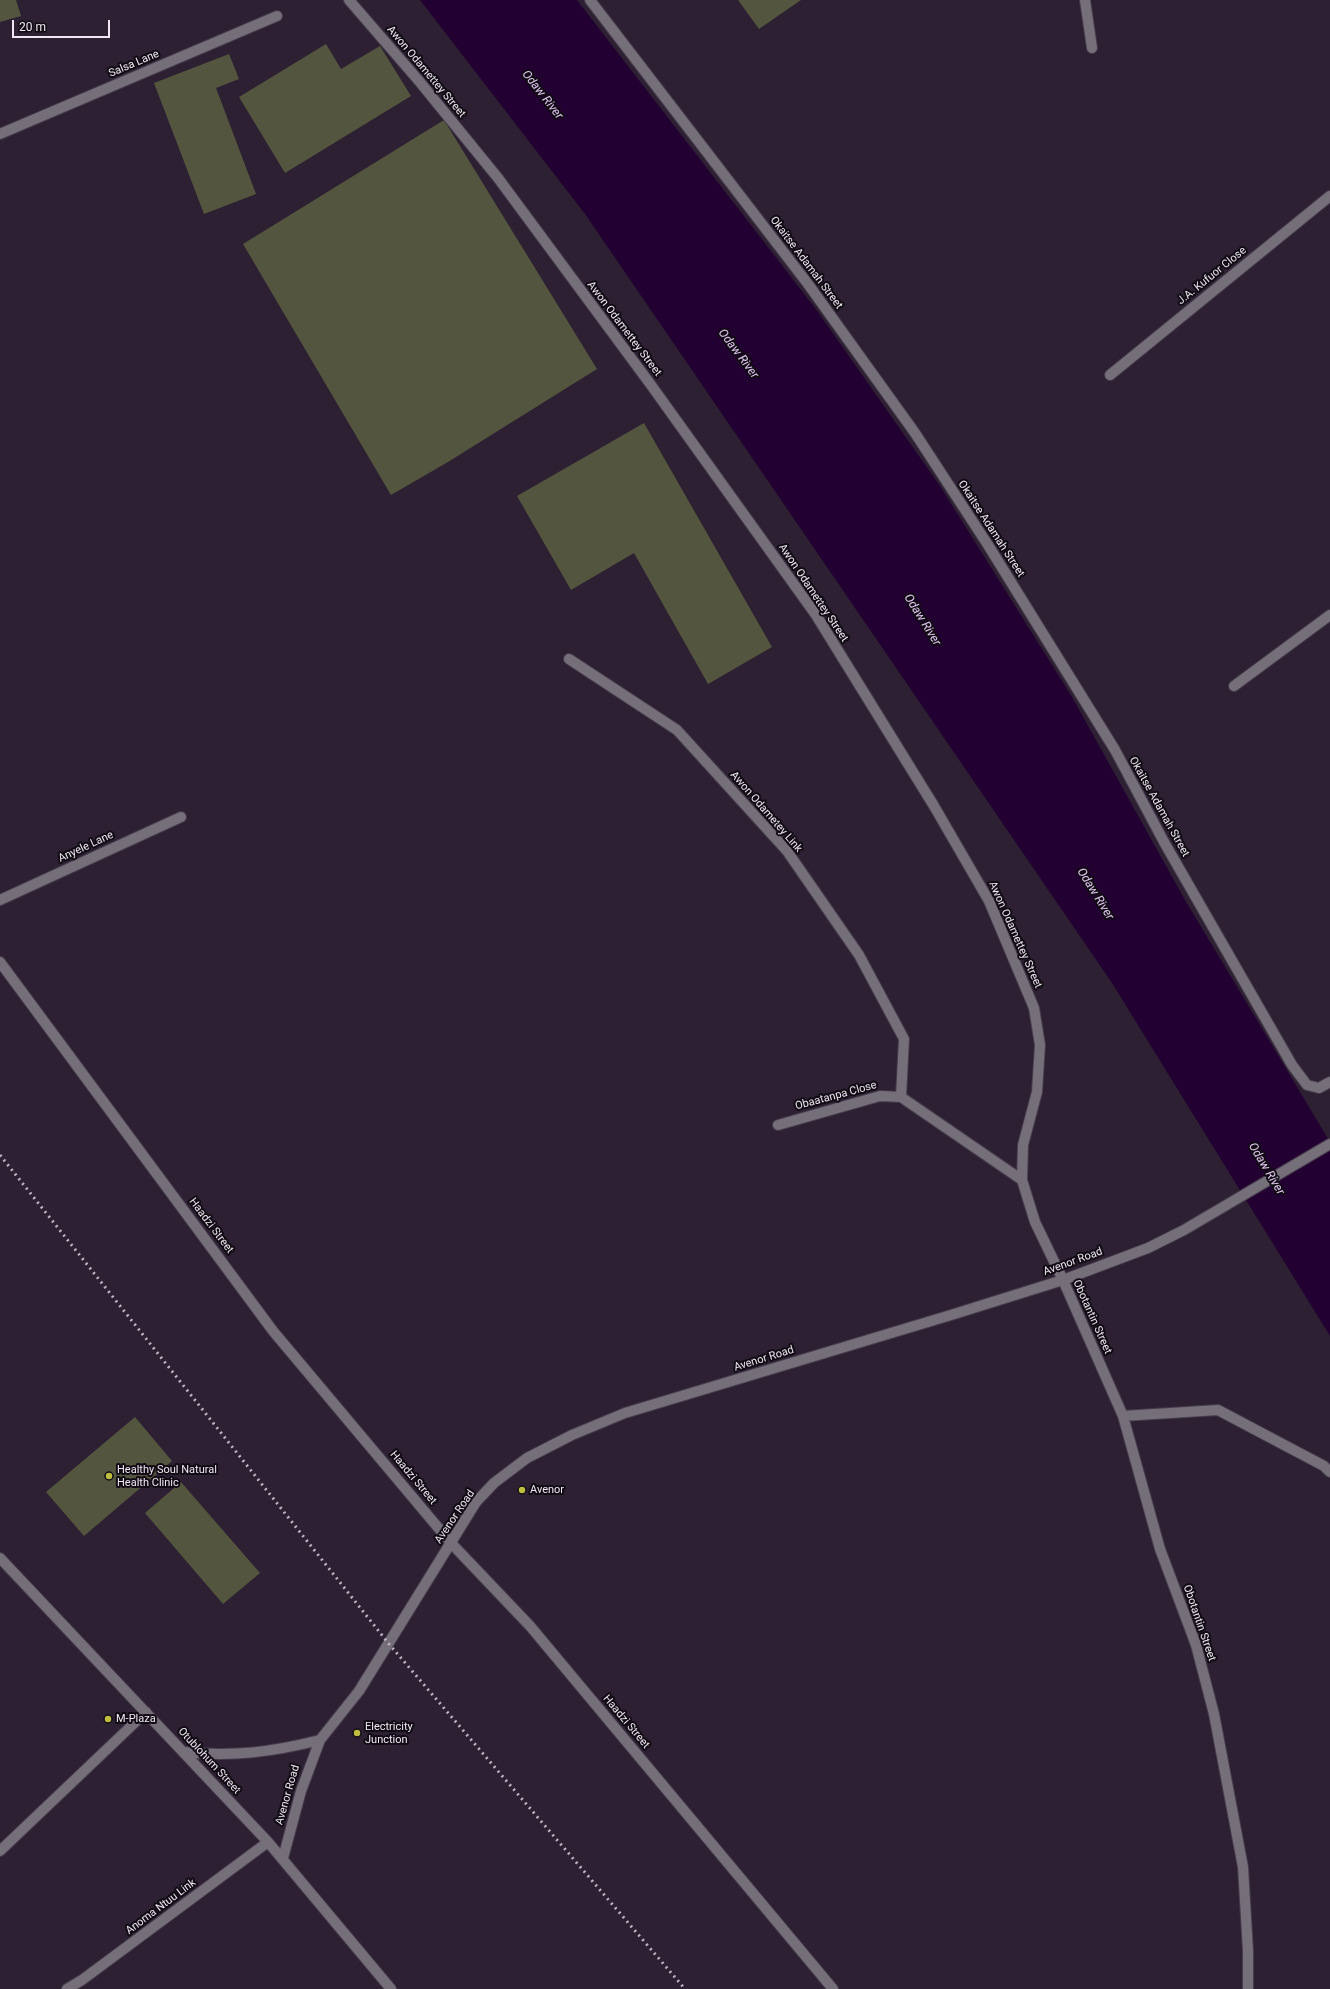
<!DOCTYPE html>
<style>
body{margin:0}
#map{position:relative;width:1330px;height:1989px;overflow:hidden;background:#2c2032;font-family:Roboto,sans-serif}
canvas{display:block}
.scale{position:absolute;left:12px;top:20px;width:98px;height:18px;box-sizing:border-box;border:2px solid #efe7f3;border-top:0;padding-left:5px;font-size:12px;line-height:14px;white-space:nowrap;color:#efe7f3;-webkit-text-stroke:3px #110c14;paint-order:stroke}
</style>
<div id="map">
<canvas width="1330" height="1989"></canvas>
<div class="scale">20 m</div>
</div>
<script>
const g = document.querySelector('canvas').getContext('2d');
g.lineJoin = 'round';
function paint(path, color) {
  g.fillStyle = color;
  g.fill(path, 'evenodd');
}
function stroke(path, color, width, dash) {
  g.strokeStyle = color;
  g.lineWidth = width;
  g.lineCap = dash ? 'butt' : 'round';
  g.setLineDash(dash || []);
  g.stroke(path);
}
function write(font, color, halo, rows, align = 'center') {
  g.font = font + ' Roboto,sans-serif';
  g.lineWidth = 4;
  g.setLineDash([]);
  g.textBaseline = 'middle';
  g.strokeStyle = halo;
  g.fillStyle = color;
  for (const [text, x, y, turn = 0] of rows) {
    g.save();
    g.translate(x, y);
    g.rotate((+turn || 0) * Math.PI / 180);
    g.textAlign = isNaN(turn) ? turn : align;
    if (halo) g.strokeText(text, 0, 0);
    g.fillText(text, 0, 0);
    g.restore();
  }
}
const water = new Path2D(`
 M420,0H577L818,312L940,486L1072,697L1185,900L1330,1142V1336L1112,983L585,214Z`);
const building = new Path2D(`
 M0,0H16L21,16L0,22Z
 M738,0H801L759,29Z
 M326,44L341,69L380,46L411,96L285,173L239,97Z
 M229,54L239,79L216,88L256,194L204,214L154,83Z
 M444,120L597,369L448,462L391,495L243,244Z
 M644,423L772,647L708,684L634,553L571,590L517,496Z
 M135,1417L172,1461L84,1536L46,1492Z
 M181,1482L260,1573L223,1604L145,1513Z`);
const minor = new Path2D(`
 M349,0L419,81L498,178L651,385L816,615L934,806L989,901L1034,1008L1040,1045L1037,1092L1023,1145L1022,1180L1035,1222L1063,1280L1123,1416L1160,1549L1196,1645L1214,1714L1243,1867L1248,1951V1989
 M590,0L808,284L915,433L988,545L1115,750L1164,842L1292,1065L1307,1085L1319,1088L1330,1082
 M1085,0L1092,48
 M0,134L277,16
 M1110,375L1330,196
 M569,659L677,730L787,851L859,955L904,1039L901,1097
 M1234,686L1330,615
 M0,900L181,817
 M0,962L273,1331L451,1543L530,1626L833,1989
 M901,1097L1022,1180
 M778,1125L880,1096L901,1097
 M1123,1416L1218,1410L1324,1466L1330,1472
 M0,1558L268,1842L391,1989
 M184,1752C234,1757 272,1752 320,1740
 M0,1851L146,1712
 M283,1858L301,1791L320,1740L359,1691L476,1502L494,1483L527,1458L572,1435L625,1413L951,1315L1063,1280L1148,1248L1184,1230L1330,1144
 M67,1989L82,1980L268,1842`);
const rail = new Path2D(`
 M0,1155L389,1644L685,1989`);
const markers = [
 [109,1476,4,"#bfbe41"],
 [522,1490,4,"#bfbe41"],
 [108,1719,4,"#bfbe41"],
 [357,1733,4,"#bfbe41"]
];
const streetNames = [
 ["Salsa Lane",134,64,-23],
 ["Awon Odamettey Street",426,72,50],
 ["Okaitse Adamah Street",806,263,53],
 ["J.A. Kufuor Close",1212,276,-39],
 ["Awon Odamettey Street",624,329,53],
 ["Okaitse Adamah Street",991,529,57],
 ["Awon Odamettey Street",813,593,56],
 ["Okaitse Adamah Street",1159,807,61],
 ["Awon Odametey Link",766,812,49],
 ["Anyele Lane",86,847,-25],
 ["Awon Odamettey Street",1015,935,66],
 ["Obaatanpa Close",836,1096,-15],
 ["Haadzi Street",211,1226,53],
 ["Avenor Road",1073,1262,-20],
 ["Obotantin Street",1092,1317,66],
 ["Avenor Road",764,1359,-17],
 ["Haadzi Street",413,1478,50],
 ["Avenor Road",455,1517,-56],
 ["Obotantin Street",1199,1623,71],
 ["Haadzi Street",626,1722,50],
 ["Otublohum Street",209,1761,47],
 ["Avenor Road",288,1795,-74],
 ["Anoma Ntuu Link",161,1907,-37]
];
const poiNames = [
 ["Healthy Soul Natural",117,1470],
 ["Health Clinic",117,1483],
 ["Avenor",530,1490],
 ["M-Plaza",116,1719],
 ["Electricity",365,1727],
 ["Junction",365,1740]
];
const waterNames = [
 ["Odaw River",542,95,52],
 ["Odaw River",738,354,53],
 ["Odaw River",922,620,58],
 ["Odaw River",1095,894,58],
 ["Odaw River",1266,1169,59]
];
paint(water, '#230032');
paint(building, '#54553e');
stroke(minor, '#473c4d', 12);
stroke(minor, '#756f79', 10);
stroke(rail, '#bdb4c2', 3, [2, 4]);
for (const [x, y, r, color] of markers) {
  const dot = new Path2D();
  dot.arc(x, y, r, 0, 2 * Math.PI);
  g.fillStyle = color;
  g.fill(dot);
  stroke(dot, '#110c14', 1.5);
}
write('11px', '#efe7f3', '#110c14', streetNames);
write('11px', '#efe7f3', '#110c14', poiNames, 'left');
write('italic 12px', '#e2c8f2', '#110c14', waterNames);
</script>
